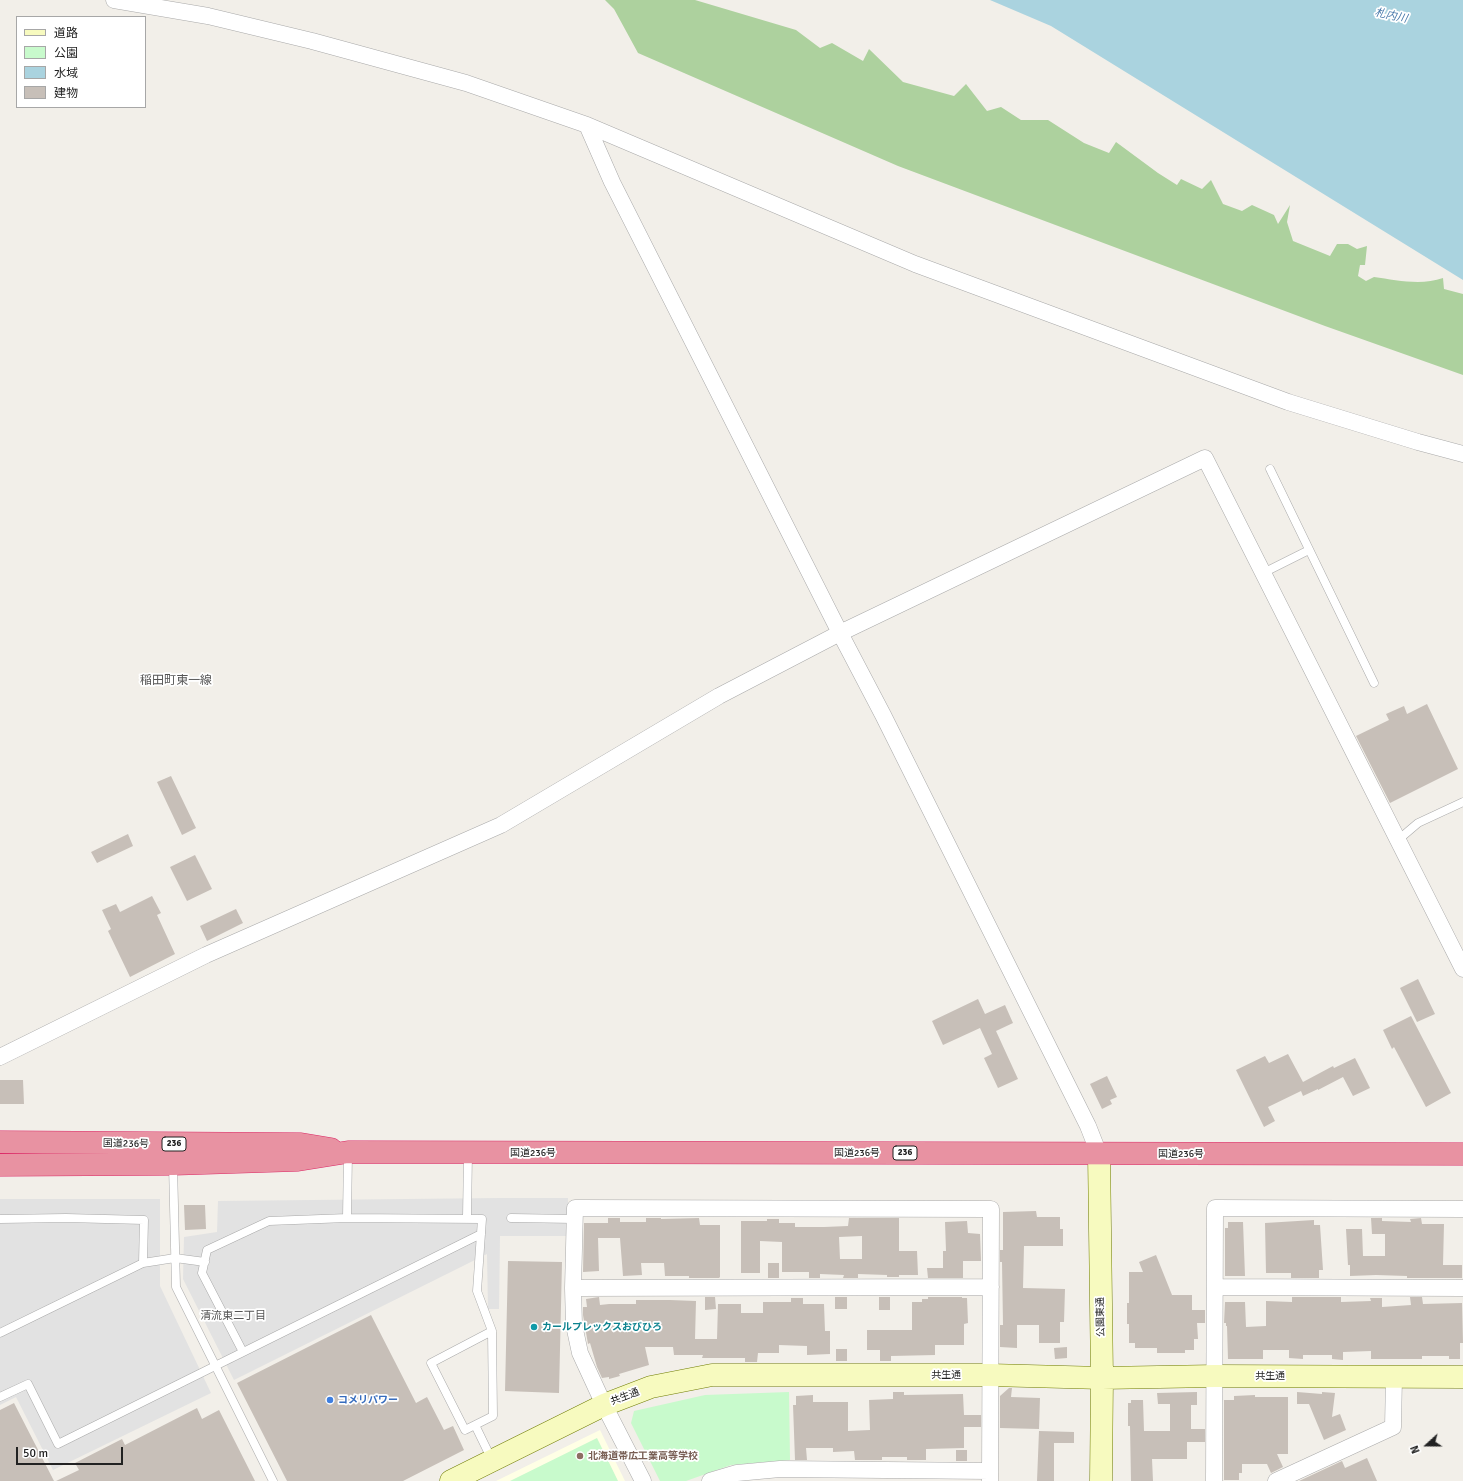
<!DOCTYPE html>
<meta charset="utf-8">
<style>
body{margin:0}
#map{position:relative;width:1463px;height:1481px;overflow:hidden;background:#f2efe9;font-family:Signika,"Noto Sans JP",sans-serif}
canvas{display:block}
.legend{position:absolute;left:16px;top:16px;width:130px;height:92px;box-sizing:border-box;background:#fff;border:1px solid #a7a7a7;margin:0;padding:5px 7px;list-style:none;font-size:12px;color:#222}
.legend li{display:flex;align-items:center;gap:8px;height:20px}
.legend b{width:20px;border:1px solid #a7a7a7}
.north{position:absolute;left:1407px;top:1425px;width:40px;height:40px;-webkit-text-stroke:3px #fff;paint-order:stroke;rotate:249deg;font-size:11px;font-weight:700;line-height:16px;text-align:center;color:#222}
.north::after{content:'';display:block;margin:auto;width:14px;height:18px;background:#222;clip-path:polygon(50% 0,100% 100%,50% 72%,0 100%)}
.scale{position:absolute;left:16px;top:1447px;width:107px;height:18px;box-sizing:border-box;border:2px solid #222;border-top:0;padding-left:5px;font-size:12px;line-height:14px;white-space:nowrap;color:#222;-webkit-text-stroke:3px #fff;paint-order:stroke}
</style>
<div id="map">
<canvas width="1463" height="1481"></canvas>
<ul class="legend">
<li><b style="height:5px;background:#f7fabf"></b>道路</li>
<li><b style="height:11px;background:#c8facc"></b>公園</li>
<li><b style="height:11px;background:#aad3df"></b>水域</li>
<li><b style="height:11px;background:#c7bfb8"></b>建物</li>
</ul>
<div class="north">N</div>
<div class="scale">50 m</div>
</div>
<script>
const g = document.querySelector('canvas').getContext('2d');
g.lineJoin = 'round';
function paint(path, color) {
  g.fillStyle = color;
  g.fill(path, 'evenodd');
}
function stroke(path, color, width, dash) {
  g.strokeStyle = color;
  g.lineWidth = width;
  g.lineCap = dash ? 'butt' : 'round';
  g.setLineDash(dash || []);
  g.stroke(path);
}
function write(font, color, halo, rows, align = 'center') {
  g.font = font + ' Signika,"Noto Sans JP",sans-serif';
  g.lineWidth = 3.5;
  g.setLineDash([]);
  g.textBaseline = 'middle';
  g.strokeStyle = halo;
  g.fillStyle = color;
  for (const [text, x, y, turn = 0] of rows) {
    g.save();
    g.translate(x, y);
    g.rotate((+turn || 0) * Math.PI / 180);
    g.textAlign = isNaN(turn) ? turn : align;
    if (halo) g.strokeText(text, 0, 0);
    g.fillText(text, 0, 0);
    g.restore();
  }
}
const education = new Path2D(`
 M600,1430L625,1481H496Z`);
const forest = new Path2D(`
 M605,0H695L796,30L820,48L832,43L863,61L869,49L903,82L954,96L966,84L987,111L1001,107L1021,120H1048L1084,143L1109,153L1116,142L1158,173L1177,185L1181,179L1202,189L1211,180L1223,204L1242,211L1252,205L1274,215L1278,224L1290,205L1287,222L1293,241L1330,256L1337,244H1348L1357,249L1367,246L1365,265H1360L1358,276L1366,281L1374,277C1396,280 1421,286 1443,278L1444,289L1463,294V375L1325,326L898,166L638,53L614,9Z`);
const park = new Path2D(`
 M789,1392L790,1460L731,1465L686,1481H660L631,1423L634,1411L705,1395Z
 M597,1438L618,1481H510Z`);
const parking = new Path2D(`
 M500,1198H568V1236H500L499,1309H488L487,1254L234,1380L183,1279L184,1237L217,1232L218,1201Z
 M0,1199H160V1286L211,1393L53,1470L16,1397L0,1405Z`);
const water = new Path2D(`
 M990,0H1463V280L1051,26Z`);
const building = new Path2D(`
 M1427,704L1458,769L1390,803L1356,736L1389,720L1386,714L1404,706L1407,714Z
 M171,776L196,828L182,835L157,782Z
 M128,834L133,846L97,863L91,852Z
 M195,855L212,889L187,901L170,867Z
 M152,896L161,913L157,915L175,954L130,977L108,931L111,929L102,910L116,904L120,912Z
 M236,909L243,923L207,941L200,926Z
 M1418,979L1435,1014L1417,1022L1400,988Z
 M978,999L985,1014L1005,1005L1013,1023L996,1031L1018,1079L998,1088L984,1058L992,1054L980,1028L943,1045L932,1021Z
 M1411,1016L1451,1093L1426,1107L1394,1047L1392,1049L1383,1030Z
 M1288,1054L1303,1082L1333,1066L1334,1068L1355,1058L1370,1088L1353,1096L1343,1077L1318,1090V1089L1303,1096L1301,1091L1268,1107L1275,1121L1264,1127L1236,1070L1265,1056L1269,1063Z
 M1107,1076L1117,1097L1110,1100L1112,1104L1102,1109L1090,1084Z
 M0,1080H23L24,1104H0Z
 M184,1205H205L206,1229L185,1230Z
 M1036,1211L1037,1217H1060V1229H1063V1246H1024L1023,1288L1065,1289L1064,1322H1060V1343H1039V1325H1017V1348L1000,1347V1325H1003L1002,1262H1000V1250H1003V1212Z
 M608,1218H620V1222H646V1218H661V1219L699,1218L700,1225H720V1277L719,1278H689V1276H665L664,1263H641L642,1275L623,1276L620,1238H598L599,1271L583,1272L584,1223H608Z
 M849,1218H899V1251H917L918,1275H899V1277H887V1275L858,1274V1278H843L844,1275L820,1274V1278H809V1272H782V1242L760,1241V1273H741V1221H767V1219H779V1223H795V1227H824L848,1226ZM862,1236V1259H840L839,1237Z
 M1371,1218H1382V1221L1411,1222L1410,1219L1421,1218L1422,1224H1444L1443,1265H1462V1278H1407V1276L1376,1275L1350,1276V1265H1348L1346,1229H1362L1363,1256H1385V1234H1372Z
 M1314,1220V1225H1320L1323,1270H1319V1278H1291V1273H1266L1265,1223Z
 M967,1221L968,1233L980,1234L981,1261H963V1278H928L927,1268H943V1251H946L945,1222Z
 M1228,1222H1243L1245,1276H1225V1228H1228Z
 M1156,1255L1172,1295H1192V1310H1205V1323H1197L1198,1339H1194V1350H1185V1353H1157V1348H1135V1343H1129V1324H1127V1303H1129V1272H1143L1139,1262Z
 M508,1261L562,1262L559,1393L505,1391Z
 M768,1263H779V1278H768Z
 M599,1297L600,1305L609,1304H636V1300H670L696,1301L695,1339H717L718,1304H741V1313H763V1302H791V1298H803V1304H824L825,1331H830V1354L807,1355V1346L779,1345V1353H758L757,1362H745V1358H702L703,1355H674L673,1347H645L649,1365L619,1374L620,1376L609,1379V1377L602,1378L597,1367L590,1343L588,1344L583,1315V1307H587L586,1299Z
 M705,1297H715L716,1309L705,1310Z
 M835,1297H847V1309H835Z
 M879,1297H890V1310H879Z
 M928,1297H962V1298H967L968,1323L964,1324V1345H935V1355L891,1356V1361H880V1350H867V1330H912V1302H922V1299H928Z
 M1292,1297H1341V1302L1371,1301L1370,1298H1382V1307L1411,1305L1410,1297H1422L1423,1304L1462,1303L1463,1343H1460V1359H1449V1356H1422V1359H1371V1351L1343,1352V1360L1332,1359V1355H1303V1359L1289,1358V1350H1263V1359H1228L1227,1326H1226V1323H1224L1225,1302H1245L1246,1327L1266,1326V1301L1292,1302Z
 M371,1315L416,1403L427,1397L444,1430L453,1426L464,1450L403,1481H287L237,1383Z
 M1067,1347V1358L1055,1359L1054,1348Z
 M836,1349H847V1361H836Z
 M1009,1388H1012L1011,1397L1040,1398L1039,1429L1000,1428V1396Z
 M893,1392H904V1395L963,1394L964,1415H981V1427H964V1448L926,1449V1460H907V1457H882V1460H855L854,1451L833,1452V1448H806L807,1460H795L793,1405H796V1396L813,1395V1402H848V1431L870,1430L869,1400L893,1399Z
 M1197,1392V1405H1191V1429H1205V1442H1187V1459H1152L1153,1481H1131L1130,1426H1128V1403H1131V1400H1143L1144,1431H1170V1404H1158L1157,1393Z
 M1297,1392L1322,1394V1392L1335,1393L1332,1417L1340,1414L1346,1430L1324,1440L1309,1404H1297Z
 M1255,1395V1397H1288V1454H1277L1283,1467L1271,1473L1267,1464H1242V1473H1239V1480H1224V1400H1234V1396Z
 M14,1403L54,1481H0V1410Z
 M197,1408L202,1419L219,1410L255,1481H56L79,1470L75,1463L122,1439L125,1445Z
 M1039,1431L1074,1432V1443H1054V1481H1037Z
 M956,1450H967V1461H956Z
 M1367,1458L1377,1481H1299L1342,1461L1345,1468Z`);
const lane = new Path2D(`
 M1270,469L1374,683
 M1263,573L1309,550
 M1398,840L1418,823L1463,802
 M173,1165L176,1287L273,1481
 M347,1218L348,1153
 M467,1218L468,1153
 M511,1218L575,1219
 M0,1219L66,1218L144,1220L143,1263
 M0,1333L143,1263L175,1258L205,1262
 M243,1352L202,1273L207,1250L269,1221L347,1218L482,1219L477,1291L492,1331L493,1416L475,1425L492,1460
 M0,1397L28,1384L58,1444L481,1234
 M475,1425L465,1430L431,1363L492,1331`);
const street = new Path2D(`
 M114,0L208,16L312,41L466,83L587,125L915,264L1288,402L1418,442L1463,454
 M587,125L612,182L840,633L883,715L1088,1126L1099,1154
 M0,1057L206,955L501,825L719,696L840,633L1205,458L1463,969
 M1215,1287L1463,1288
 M573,1288L991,1287
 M643,1481L604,1405L580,1353L574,1325L573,1288L575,1208L991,1209L990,1481
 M710,1481L737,1473L780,1469L990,1471
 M1214,1481L1215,1208L1463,1209
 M1276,1481L1393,1427L1394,1377`);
const secondary = new Path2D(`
 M1099,1154L1102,1378L1101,1481
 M451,1481L604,1405L651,1387L712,1375H990L1102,1378L1215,1376L1463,1377`);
const highway = new Path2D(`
 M0,1142L301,1144L331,1149
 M0,1165L173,1164L298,1160L348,1152L1463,1154`);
const markers = [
 [534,1327,4,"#0f9aa8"],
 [330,1400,4,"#3f7fe0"],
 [580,1456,4,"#8d6e63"]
];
const shields = [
 [174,1144,24],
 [905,1153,24]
];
const shieldNames = [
 ["236",174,1144],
 ["236",905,1153]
];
const streetNames = [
 ["国道236号",126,1144,1],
 ["国道236号",533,1153],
 ["国道236号",857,1153],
 ["国道236号",1181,1154],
 ["公園東通",1101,1317,-91],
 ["共生通",946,1375],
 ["共生通",1270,1376],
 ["共生通",625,1397,-21]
];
const cultureNames = [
 ["カールプレックスおびひろ",542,1327]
];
const shopNames = [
 ["コメリパワー",338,1400]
];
const educationNames = [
 ["北海道帯広工業高等学校",588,1456]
];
const waterNames = [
 ["札内川",1391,16,12]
];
const neighbourhoodNames = [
 ["清流東二丁目",233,1316]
];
const quarterNames = [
 ["稲田町東一線",176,681]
];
paint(education, '#ffffe5');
paint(forest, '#add19e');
paint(park, '#c8facc');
paint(parking, '#e2e2e2');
paint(water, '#aad3df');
paint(building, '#c7bfb8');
stroke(lane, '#a9a9a9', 9);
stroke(street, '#a9a9a9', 17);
stroke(secondary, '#707d05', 23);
stroke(highway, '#dc2a67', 23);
stroke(lane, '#fff', 8);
stroke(street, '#fff', 16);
stroke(secondary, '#f7fabf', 22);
stroke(highway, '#e892a2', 22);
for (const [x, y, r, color] of markers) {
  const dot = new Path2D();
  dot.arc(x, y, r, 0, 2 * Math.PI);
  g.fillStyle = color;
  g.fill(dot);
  stroke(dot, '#fff', 1.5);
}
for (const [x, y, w] of shields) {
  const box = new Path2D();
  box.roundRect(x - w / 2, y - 7, w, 14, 3);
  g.fillStyle = '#fff';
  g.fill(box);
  stroke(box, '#222', 1);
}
write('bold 9px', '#222', null, shieldNames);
write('10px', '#222', '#fff', streetNames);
write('bold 10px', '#0d838f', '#fff', cultureNames, 'left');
write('bold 10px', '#366cbe', '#fff', shopNames, 'left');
write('bold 10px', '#785e54', '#fff', educationNames, 'left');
write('italic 11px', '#4a7aab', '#fff', waterNames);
write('11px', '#555', '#fff', neighbourhoodNames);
write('12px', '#555', '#fff', quarterNames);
</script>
